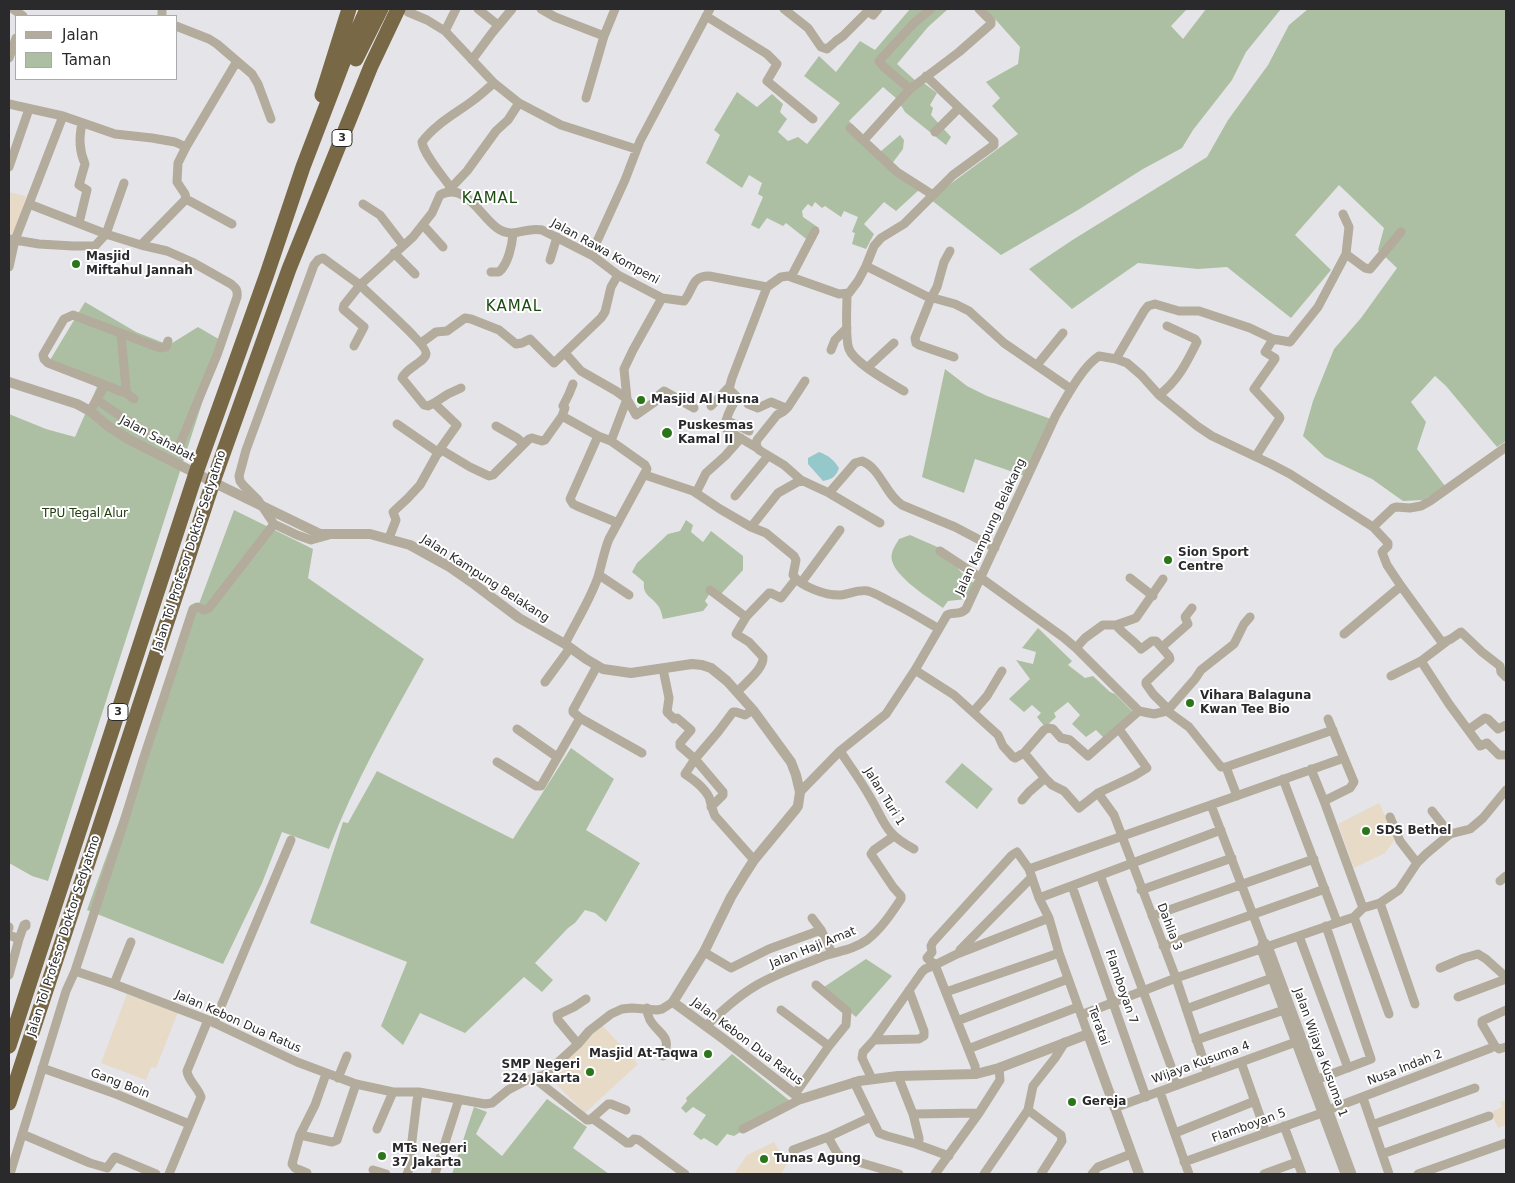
<!DOCTYPE html>
<style>
body{margin:0}
#map{position:relative;width:1515px;height:1183px;overflow:hidden;background:#e5e5e9;font-family:"DejaVu Sans",sans-serif}
canvas{display:block}
.frame{position:absolute;inset:0;border:10px solid #2a2a2c;pointer-events:none}
.legend{position:absolute;left:15px;top:15px;width:162px;height:65px;box-sizing:border-box;background:#fff;border:1px solid #aaaaab;margin:0;padding:6px 9px;list-style:none;font-size:15px;color:#2a2a2c}
.legend li{display:flex;align-items:center;gap:10px;height:25px}
.legend b{width:25px;border:1px solid #aaaaab}
</style>
<div id="map">
<canvas width="1515" height="1183"></canvas>
<div class="frame"></div>
<ul class="legend">
<li><b style="height:6px;background:#b3ab9c"></b>Jalan</li>
<li><b style="height:14px;background:#adbfa3"></b>Taman</li>
</ul>
</div>
<script>
const g = document.querySelector('canvas').getContext('2d');
g.lineJoin = 'round';
function paint(path, color) {
  g.fillStyle = color;
  g.fill(path, 'evenodd');
}
function stroke(path, color, width, dash) {
  g.strokeStyle = color;
  g.lineWidth = width;
  g.lineCap = dash ? 'butt' : 'round';
  g.setLineDash(dash || []);
  g.stroke(path);
}
function write(font, color, halo, rows, align = 'center') {
  g.font = font + ' "DejaVu Sans",sans-serif';
  g.lineWidth = 4;
  g.setLineDash([]);
  g.textBaseline = 'middle';
  g.strokeStyle = halo;
  g.fillStyle = color;
  for (const [text, x, y, turn = 0] of rows) {
    g.save();
    g.translate(x, y);
    g.rotate((+turn || 0) * Math.PI / 180);
    g.textAlign = isNaN(turn) ? turn : align;
    if (halo) g.strokeText(text, 0, 0);
    g.fillText(text, 0, 0);
    g.restore();
  }
}
const education = new Path2D(`
 M9,192L26,196L15,236L9,234Z
 M1379,803L1396,838L1385,853L1354,868L1338,824Z
 M127,994L178,1012L156,1068L151,1067L146,1080L101,1063Z
 M602,1025L638,1064L585,1113L548,1076Z
 M1506,1100V1125L1498,1128L1491,1112L1502,1107L1500,1102Z
 M774,1142L787,1164L781,1174H734L747,1155Z`);
const green = new Path2D(`
 M910,9H948L928,27L897,64L918,83L925,84L937,93L930,105L933,108L931,115L951,137L946,145L905,112L897,99L883,87L849,121L880,152L900,135L904,140L903,149L891,165L920,189L896,211L884,202L864,224L874,234L866,249L852,244L855,233L852,232L858,217L844,211L841,217L825,206L822,208L815,202L812,207L808,204L802,211L803,217L819,228L810,242L786,223L783,226L767,218L759,229L751,225L763,197L758,194L762,183L749,175L742,188L706,163L720,135L714,130L737,92L757,107L772,94L783,104L780,112L787,119L778,132L788,141L798,137L807,144L840,103L804,76L819,56L836,72L860,41L875,50Z
 M983,9H1187L1171,26L1183,39L1206,9H1281L1246,52L1232,80L1193,130L1182,148L1143,169L1078,210L1001,255L930,199L1018,134L992,106L1000,98L986,82L1018,64L1020,47L995,19Z
 M1308,9H1506V441L1497,447L1446,386L1435,376L1411,402L1426,422L1417,449L1445,486L1423,500L1403,501L1372,479L1325,457L1303,436L1313,401L1334,349L1361,318L1397,268L1378,250L1384,228L1339,185L1295,235L1331,270L1291,318L1227,267L1198,269L1138,263L1072,309L1029,269L1074,239L1207,157L1228,120L1268,65L1289,25Z
 M85,302L136,332L169,345L198,327L222,341L48,881L32,876L9,863V414L46,429L75,437L97,387L50,360Z
 M945,369L967,386L987,396L1051,419L1025,476L975,459L964,493L922,477Z
 M234,510L313,549L308,578L424,659C390,721 354,783 329,849L282,832L262,883L223,964L87,910L166,692Z
 M686,520L693,525L691,532L703,542L711,531L743,556V570L720,595L712,590L705,601L708,605L703,611L663,619C662,616 661,610 659,607C653,597 642,596 644,582L632,572L637,563L668,534L680,531Z
 M910,535L942,549L962,573L975,584L967,599L948,601L943,608C929,598 886,572 892,553C893,548 897,543 899,539Z
 M1038,628L1072,661L1068,665L1085,678L1093,676L1110,692L1115,694L1136,715L1107,741L1096,730L1086,737L1072,724L1080,715L1068,702L1054,713L1056,717L1045,727L1037,717L1041,713L1032,705L1024,712L1009,699L1030,679L1016,660L1033,664L1036,652L1022,648Z
 M571,748L614,779L586,830L640,863L606,922L595,913L585,910L575,923L568,928L535,963L553,980L542,992L524,977L465,1033L420,1013L403,1045L381,1026L407,962L310,923L343,822L348,823L377,771L513,839Z
 M962,763L993,789L977,809L945,782Z
 M866,959L892,976L856,1017L821,989Z
 M732,1054L790,1101L734,1136L727,1134L717,1146L704,1138L701,1140L693,1134L706,1115L693,1107L686,1113L681,1108L687,1101L686,1098Z
 M547,1099L587,1127L573,1148L609,1174H452L474,1107L487,1112L476,1134L502,1156Z`);
const water = new Path2D(`
 M819,452C828,455 834,460 839,468C836,477 832,479 823,481L808,464V458Z`);
const minor = new Path2D(`
 M13,9L23,16
 M162,9V16
 M478,9L498,25
 M541,9L555,17L604,36
 M784,9L808,28L821,47L827,49L836,41L843,36L866,13L869,12L873,15L878,9
 M408,12L427,20L445,31L494,83L519,103
 M706,16L767,54L777,64L767,81L813,119
 M176,26L209,39L217,44L252,74L258,84L271,119
 M445,31L456,9
 M9,58L16,38
 M472,60L492,33L512,9
 M910,89L884,67L879,61L914,23L931,9
 M586,98L604,36L615,9
 M9,104L63,116L115,134L152,138L175,142L186,147
 M850,128L897,172L933,195
 M935,132L959,108
 M864,140L910,89L959,52L991,24V21L979,9
 M9,167L29,109
 M451,188C443,176 424,155 422,142C436,123 457,113 475,99C482,94 488,88 494,83
 M448,191L467,171L496,131L508,120L519,103L561,125L636,149
 M186,199L232,224
 M29,204L106,234L141,245L167,251L192,262L231,284C236,288 238,290 237,297L217,355L180,444L178,447C164,447 112,410 97,400
 M363,204L380,215L403,245
 M1343,214L1349,227L1346,254
 M79,223L87,190L79,185L85,164C79,150 79,138 82,123
 M423,225L443,247
 M9,239L39,244L73,246H95L106,234L124,183
 M141,245L186,199L185,194L177,182L178,163L186,147L237,61
 M950,251L944,262L937,287L931,298L915,338L916,343L919,345L954,357
 M394,253L415,274
 M593,256L594,248L625,180L640,141L710,9
 M550,260L557,237
 M866,266L926,296L955,304L969,311L1004,343L1071,389
 M9,267L15,240L63,116
 M491,272H499C508,264 512,246 513,234
 M791,277L815,231
 M847,294C847,306 845,339 849,349C855,364 891,383 904,391
 M662,298L684,301C694,289 691,276 709,276L767,287L781,277L788,276L839,294L849,293L858,281L866,266L874,246L881,238L904,224L953,175L994,145V141L926,76
 M421,343L436,332L447,331L465,318L471,319L499,330L516,344L522,343L530,339L554,363L601,318L605,312L611,287L618,275
 M354,346L364,327L343,309L344,305L360,285C370,295 428,345 426,354C425,362 406,368 402,378L424,405L428,406L434,403
 M831,350L835,340L847,328
 M565,353L581,371L616,391L627,399L636,415L656,401L659,395L664,391L694,408
 M1116,359L1144,311L1148,306L1155,304L1179,311H1199L1250,328L1273,339L1290,342L1318,307L1346,254L1365,268L1370,269L1401,232
 M1037,365L1063,333
 M867,368L894,343
 M105,385L122,392L126,389L121,334
 M124,391L134,399
 M1159,395C1178,381 1187,362 1197,342L1195,339L1167,326
 M748,404L758,408L771,402L783,407L785,409L784,411L777,415L757,440L756,445L759,450L784,465L801,480L829,493L880,523
 M711,406L729,387
 M785,410L788,407L805,381
 M90,411L105,385L48,363L44,359L43,355L64,319L73,315L160,348L166,347L168,341
 M562,416L565,408L563,406L569,394L573,384
 M726,420L749,431
 M397,424L439,453
 M496,426L517,438L524,444
 M598,436L570,499L573,504L577,506L618,523
 M757,448L727,430C723,419 732,407 737,397L729,389L732,378L767,287
 M440,449L457,425L434,403L448,394L461,388
 M1256,456L1280,418L1279,416L1254,389L1275,359V358L1265,352L1273,339
 M645,475L693,491L720,509L751,527L766,533L794,556L796,560L793,575C801,587 827,596 841,595C850,594 859,589 868,591C875,593 882,597 889,601C906,609 922,619 939,629
 M696,493L706,473L725,456L741,438
 M829,493L855,463L862,461C881,469 885,494 902,505L955,527L995,548
 M735,496L768,456
 M274,524L258,500L243,485L240,481L239,476L246,450L314,265L318,260L323,258L360,285L413,237L432,213L440,195C465,181 481,217 497,228C514,240 525,226 542,230L593,256L618,275L662,298L633,350L624,369L627,399L611,441L645,465L647,469L609,539C604,551 602,564 598,577C590,600 576,622 565,644
 M751,527L778,493L801,480
 M1373,527L1388,543V546L1382,552L1387,565L1401,586L1441,641C1449,643 1454,636 1461,632L1482,652L1500,666L1501,672L1506,677
 M389,538L396,520L393,512L408,498L420,485L440,449L470,467L489,476L493,475L529,439L532,438L542,441L545,440L562,416L598,436L611,441
 M940,551L981,578L1063,637L1076,648L1139,711L1154,714L1167,711L1189,727L1221,767H1226
 M599,575L629,595
 M1130,578L1153,596
 M801,583L840,530
 M710,590L746,617L769,593H771L781,598L796,579
 M1116,625C1123,634 1133,640 1141,649L1152,641H1156L1169,656L1170,659L1146,682V684L1153,694L1168,709
 M1344,634L1401,586
 M1162,647L1188,624L1185,617L1192,608
 M1076,648L1085,638L1103,625H1116L1136,618L1163,579
 M1421,661L1449,704L1480,746L1487,743L1499,755H1506
 M597,666L573,710V712L580,718L642,753
 M663,669L669,698L667,712L674,719L677,718L691,730L680,743V746L695,759L723,792V795L711,807
 M915,670L954,695L998,735L1003,746L1013,757L1015,758L1022,754H1025L1045,778L1052,785L1064,791L1079,808L1098,793L1134,776L1147,768L1119,729
 M1391,676L1421,661L1446,642
 M545,682L570,648
 M737,692C745,683 764,669 763,657L749,642L736,634L746,617
 M753,710L745,715L736,712H733L718,732L695,759L685,774C694,780 704,787 709,797C711,803 712,810 715,816L754,860
 M1167,711L1195,679L1201,670L1234,644L1244,624L1250,617
 M973,712L987,696L1002,671
 M1328,719L1354,782L1350,788L1324,801L1363,908
 M517,729L557,757
 M1468,730L1485,718L1488,719L1498,729L1506,725
 M840,751C850,766 861,781 870,797C886,824 884,833 914,849
 M1024,753L1044,730L1048,728L1053,729L1061,738L1070,740L1088,756L1139,711
 M497,762L536,786H541L580,718
 M1311,769L1324,801
 M1283,779L1337,922
 M800,792L840,751L886,714L915,670L947,615C953,611 960,616 966,609L1056,415C1066,398 1082,367 1099,356L1116,359L1127,363L1141,375L1159,395L1197,426L1212,436L1271,464L1290,474L1373,527L1393,508L1396,507L1410,508L1421,506L1430,501L1506,447
 M1098,793L1114,815L1176,978L1208,1074
 M1237,796L1226,767L1333,730
 M1022,800L1029,792L1045,778
 M1211,805L1263,941L1268,946L1352,1174
 M1432,811L1450,834
 M1390,817L1400,841L1417,863
 M1029,869L1344,758
 M1100,875L1178,1085
 M1500,881L1506,876
 M1072,886L1146,1097
 M1141,890L1232,858
 M1039,898L1221,830
 M1380,903L1415,1004
 M1152,916L1314,859
 M1354,917L1389,1014
 M812,918L821,930L832,953
 M9,928V927
 M9,935L19,939L9,975
 M1299,936L1348,1068
 M19,939L24,925L26,924V926
 M1262,945L1261,949L1345,1174
 M1163,946L1325,889
 M960,950L1032,877
 M704,952L731,968L769,949L821,930
 M1440,968L1464,958L1478,954L1486,959L1506,977
 M75,971L123,825L142,763L193,609L197,607L204,610L209,608L274,524L297,535L311,540L329,535
 M114,984L131,942
 M946,992L1059,953
 M1458,997L1506,979
 M647,1008C647,1012 648,1016 650,1020C659,1035 673,1036 663,1056
 M1186,1009L1272,978
 M781,1010L829,1046
 M1506,1010L1482,1021V1024L1495,1046L1499,1049L1506,1047
 M1081,1015L1176,978L1354,917L1363,908L1380,903L1399,890L1417,863L1426,854L1450,834L1470,829L1483,818L1506,790
 M957,1021L1068,979
 M214,1023L291,840
 M706,1026C722,1011 738,996 757,985C778,973 802,965 824,956C839,951 853,950 867,940C881,929 891,914 901,899V896L893,887L871,854L874,850L894,836
 M874,1040L919,1039L924,1036V1031L909,990
 M1196,1040L1284,1010
 M578,1044L558,1020L557,1015L574,1007L586,999
 M968,1049L1078,1007
 M1241,1062L1266,1133
 M42,1068L116,1094L189,1124
 M976,1074L975,1066L935,965L957,954L1049,918
 M898,1076L913,1114
 M338,1078L347,1056
 M534,1078L587,1120H590L608,1104H611L626,1110
 M872,1079L862,1058L863,1052L874,1040L922,972L925,969L935,965L927,958L932,952L931,946L933,942L1012,855L1017,852L1029,869L1039,898L1049,918L1059,953L1088,1034
 M1313,1081L1371,1059L1326,926
 M854,1082L871,1117
 M1160,1092L1189,1174
 M795,1094L829,1046L846,1025L847,1011L816,985
 M1363,1098L1389,1174
 M1114,1108L1296,1042
 M1028,1110L1033,1086L1055,1058L1065,1042
 M1328,1110L1491,1048
 M592,1118L627,1143H630L634,1139L639,1140L685,1174
 M1372,1125L1475,1088
 M1284,1126L1302,1174
 M377,1129L393,1092
 M743,1129L801,1099
 M1175,1133L1255,1101
 M22,1134L90,1163L107,1168L115,1157L156,1174
 M300,1135L332,1142L337,1140L356,1084
 M916,1144L949,1156
 M793,1150L828,1137
 M1382,1154L1489,1116
 M1184,1162L1322,1113
 M373,1170L386,1174
 M10,1174L66,991L75,971L114,984L208,1020L297,1062L356,1084L393,1092H419L485,1104L492,1103L508,1090L527,1080L544,1075L578,1044L589,1031L611,1014L622,1009L632,1008L657,1010L662,1009L673,1002
 M169,1174L201,1097C198,1087 188,1081 187,1071L208,1020
 M307,1174V1173L295,1168L292,1164L300,1135L315,1105L326,1074
 M407,1174L408,1173L417,1100L419,1092
 M435,1174L459,1099
 M899,1174L841,1157L837,1153L828,1137L871,1117L879,1133L887,1136L916,1144L919,1140V1138L913,1114L979,1113
 M935,1174L979,1113L1000,1080L999,1068
 M984,1174L1028,1110L1061,1135L1062,1141L1041,1174
 M1092,1174L1098,1167L1131,1154
 M1264,1174L1297,1162
 M1418,1174L1506,1143`);
const tertiary = new Path2D(`
 M9,382L77,404L90,411L108,426L128,439L223,487L320,534H370L410,545L448,566L474,584L519,618L565,644L586,659L603,669L631,673L692,664L702,665L711,668L727,681L753,710L791,762L796,775L800,792L798,806L796,809L754,860L745,874L731,897L704,952L673,1002L725,1040L801,1099L859,1081L898,1076L976,1074L999,1068L1088,1034L1139,1174`);
const motorway = new Path2D(`
 M356,59L381,9
 M322,95L349,9
 M9,1046L197,470L267,274L303,167L342,65L367,9
 M9,1103L214,479L289,269L371,66L398,9`);
const markers = [
 [76,264,5,"#2b751b"],
 [641,400,5,"#2b751b"],
 [667,433,6,"#2b751b"],
 [1168,560,5,"#2b751b"],
 [1190,703,5,"#2b751b"],
 [1366,831,5,"#2b751b"],
 [708,1054,5,"#2b751b"],
 [590,1072,5,"#2b751b"],
 [1072,1102,5,"#2b751b"],
 [382,1156,5,"#2b751b"],
 [764,1159,5,"#2b751b"]
];
const shields = [
 [342,138,20],
 [118,712,20]
];
const shieldNames = [
 ["3",342,138],
 ["3",118,712]
];
const streetNames = [
 ["Jalan Rawa Kompeni",605,252,29],
 ["Jalan Sahabat",157,439,28],
 ["Jalan Kampung Belakang",991,527,-65],
 ["Jalan Tol Profesor Doktor Sedyatmo",190,551,-72],
 ["Jalan Kampung Belakang",485,579,33],
 ["Jalan Turi 1",884,797,58],
 ["Dahlia 3",1169,927,69],
 ["Jalan Tol Profesor Doktor Sedyatmo",64,936,-72],
 ["Jalan Haji Amat",813,948,-22],
 ["Flamboyan 7",1121,987,71],
 ["Jalan Kebon Dua Ratus",238,1022,24],
 ["Teratai",1098,1026,70],
 ["Jalan Kebon Dua Ratus",747,1042,37],
 ["Jalan Wijaya Kusuma 1",1320,1053,70],
 ["Wijaya Kusuma 4",1201,1063,-20],
 ["Nusa Indah 2",1405,1068,-21],
 ["Gang Boin",120,1084,21],
 ["Flamboyan 5",1249,1126,-20]
];
const poiNames = [
 ["Masjid",86,257],
 ["Miftahul Jannah",86,271],
 ["Masjid Al Husna",651,400],
 ["Puskesmas",678,426],
 ["Kamal II",678,440],
 ["Sion Sport",1178,553],
 ["Centre",1178,567],
 ["Vihara Balaguna",1200,696],
 ["Kwan Tee Bio",1200,710],
 ["SDS Bethel",1376,831],
 ["Masjid At-Taqwa",698,1054,"right"],
 ["SMP Negeri",580,1065,"right"],
 ["224 Jakarta",580,1079,"right"],
 ["Gereja",1082,1102],
 ["MTs Negeri",392,1149],
 ["37 Jakarta",392,1163],
 ["Tunas Agung",774,1159]
];
const parkNames = [
 ["TPU Tegal Alur",85,514]
];
const quarterNames = [
 ["KAMAL",490,199],
 ["KAMAL",514,307]
];
paint(education, '#e7dac6');
paint(green, '#adbfa3');
paint(water, '#95c8cb');
stroke(minor, '#b3ab9c', 9);
stroke(tertiary, '#b3ab9c', 10);
stroke(motorway, '#786846', 15);
for (const [x, y, r, color] of markers) {
  const dot = new Path2D();
  dot.arc(x, y, r, 0, 2 * Math.PI);
  g.fillStyle = color;
  g.fill(dot);
  stroke(dot, '#fff', 2);
}
for (const [x, y, w] of shields) {
  const box = new Path2D();
  box.roundRect(x - w / 2, y - 8.5, w, 17, 4);
  g.fillStyle = '#fff';
  g.fill(box);
  stroke(box, '#2a2a2c', 1);
}
write('bold 11px', '#2a2a2c', null, shieldNames);
write('12px', '#2a2a2c', '#fff', streetNames);
write('bold 12px', '#2a2a2c', '#fff', poiNames, 'left');
write('12px', '#223e0c', '#fff', parkNames);
g.letterSpacing = '1px';
write('15px', '#1b4a11', '#fff', quarterNames);
g.letterSpacing = '0px';
</script>
